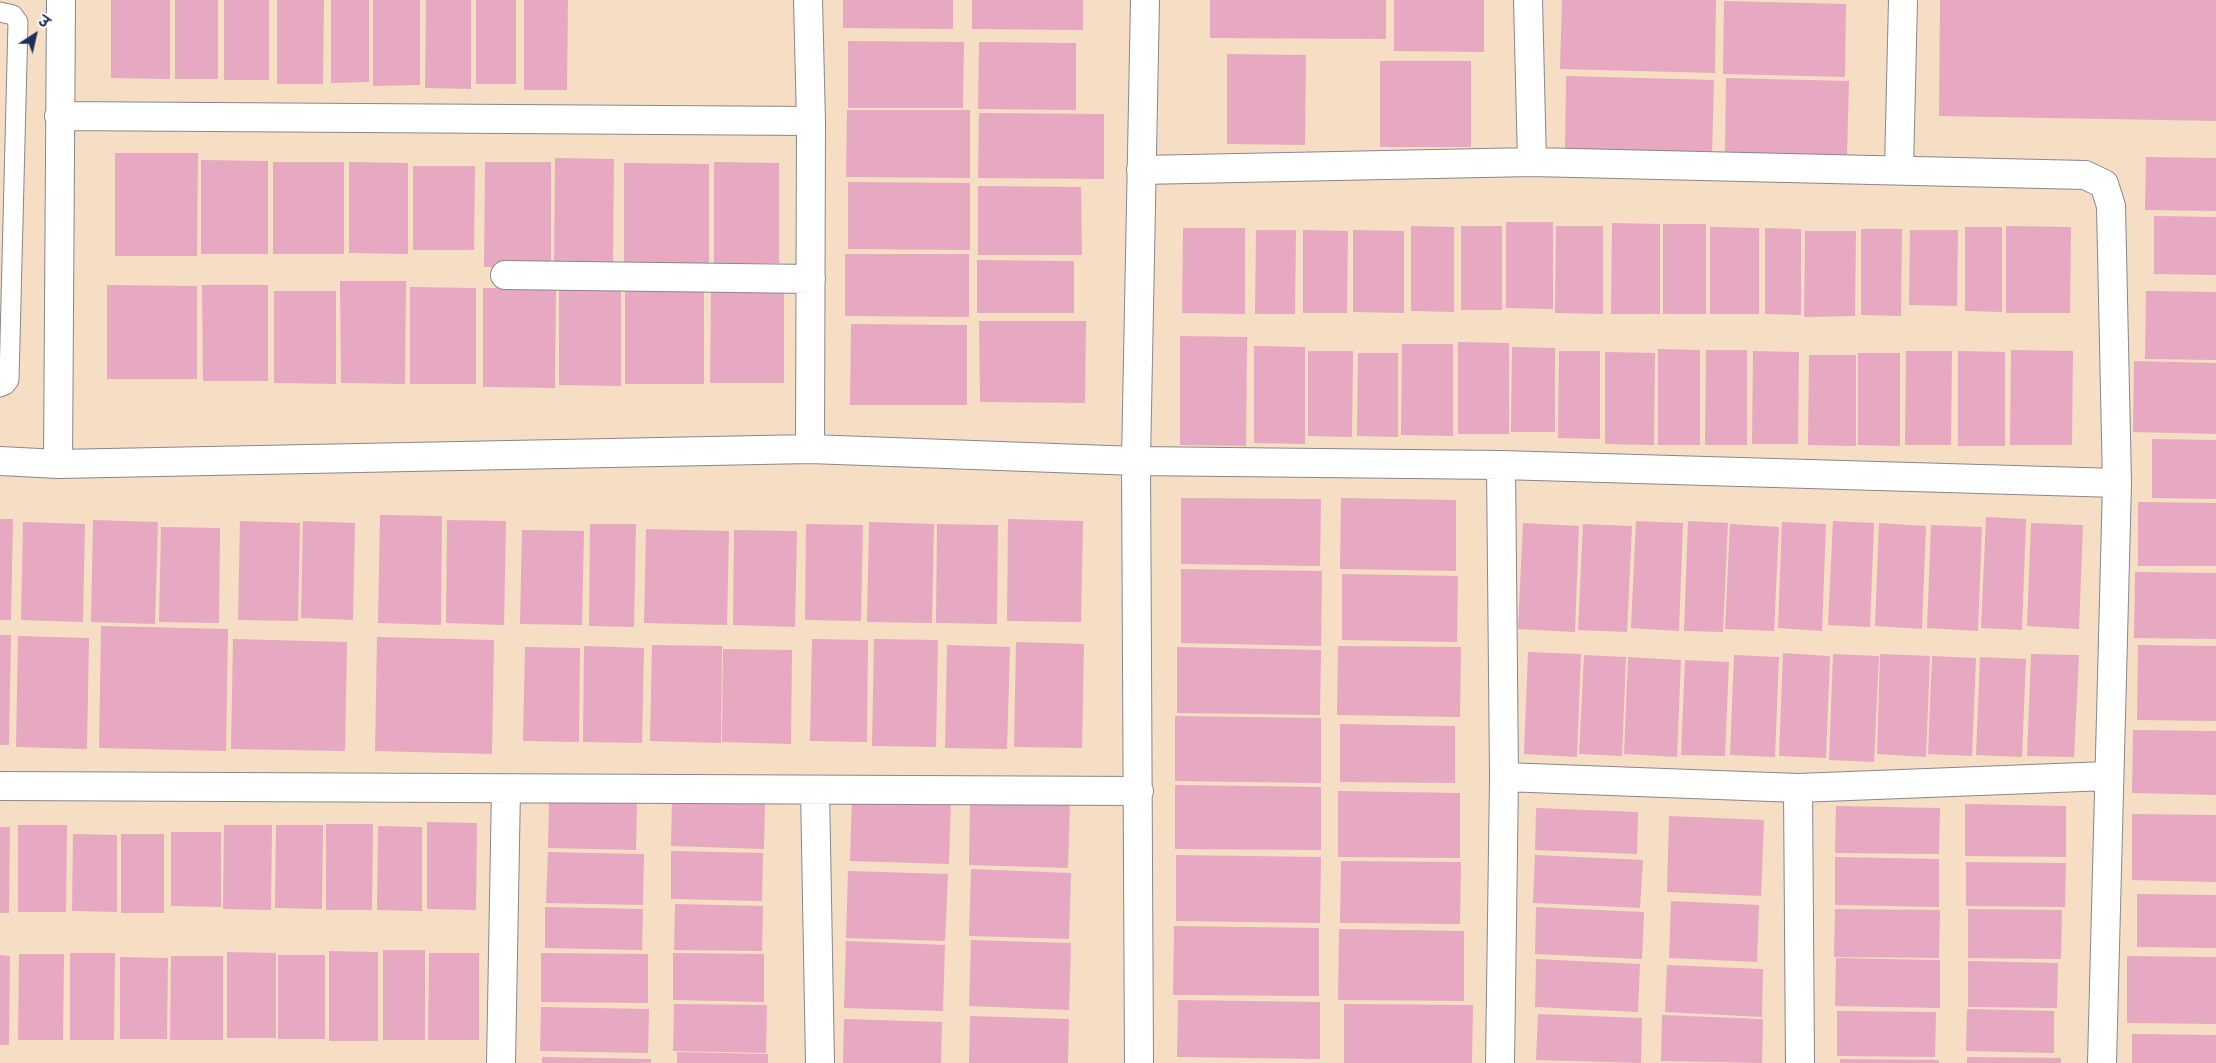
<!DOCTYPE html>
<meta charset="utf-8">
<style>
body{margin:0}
#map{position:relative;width:2216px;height:1063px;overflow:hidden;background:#f5dec4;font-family:Caveat,"Playpen Sans Deva",sans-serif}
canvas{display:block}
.north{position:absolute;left:10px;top:10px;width:50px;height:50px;-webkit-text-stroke:4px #fdfcf7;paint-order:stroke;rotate:35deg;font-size:14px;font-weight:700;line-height:20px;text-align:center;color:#1b2f5e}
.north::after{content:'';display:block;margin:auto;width:18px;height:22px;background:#1b2f5e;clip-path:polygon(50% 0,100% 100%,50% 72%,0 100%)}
</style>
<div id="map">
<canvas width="2216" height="1063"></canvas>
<div class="north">उ</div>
</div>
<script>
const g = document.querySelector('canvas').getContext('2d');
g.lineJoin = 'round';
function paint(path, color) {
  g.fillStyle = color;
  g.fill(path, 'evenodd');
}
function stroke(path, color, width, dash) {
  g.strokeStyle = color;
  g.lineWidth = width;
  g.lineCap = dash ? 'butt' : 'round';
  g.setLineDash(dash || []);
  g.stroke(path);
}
const building = new Path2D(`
 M111,0H170V79L111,78Z
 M175,0H218V79H175Z
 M224,0H269V80H224Z
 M277,0H324L323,84H277Z
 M331,0H369V82L331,83Z
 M373,0H420V85L373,86Z
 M426,0H471V89L425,88Z
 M476,0H516V84H476Z
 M524,0H568L567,90H524Z
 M843,0H953V29L843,28Z
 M972,0H1083V30L972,29Z
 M1210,0H1386V39L1210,38Z
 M1394,0H1484V52L1394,51Z
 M1562,0H1716L1715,73L1560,69Z
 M1940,0H2216V121L1939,116Z
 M1724,1L1846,4L1845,77L1723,74Z
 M848,41L964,42L963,108H848Z
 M979,42L1076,43V110L978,109Z
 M1227,54L1306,55L1305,145L1227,144Z
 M1380,61H1471V147H1380Z
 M1566,76L1714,80L1712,154L1565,150Z
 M1726,78L1849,81L1847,155L1725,152Z
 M847,110H970V178L846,177Z
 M979,113L1104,114V179L978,178Z
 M115,153H198L197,256H115Z
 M2146,157L2216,158V211L2145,210Z
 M555,158L614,159L613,268H554Z
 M201,160L268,161V254H201Z
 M273,162H344V254H273Z
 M349,162L408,163V254L349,253Z
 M485,162H551V267H484Z
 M714,162L779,163V263H714Z
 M624,163L709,164V272L624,271Z
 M413,166H475L474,250H413Z
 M848,182L970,183V250L848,249Z
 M978,186L1081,187L1082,255H978Z
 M2154,216L2216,217V275L2154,274Z
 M1506,222H1553V309L1506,308Z
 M1612,223L1660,224V314H1611Z
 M1663,224H1706V314H1663Z
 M1411,226L1454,227V312L1411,311Z
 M1461,226H1502V310H1461Z
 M1556,226H1603V314L1555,313Z
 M2006,226L2071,227L2070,313H2006Z
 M1710,227L1759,228V314H1710Z
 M1965,227H2002V312L1965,311Z
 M1183,228H1245V314L1182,313Z
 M1765,228L1801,229V315L1765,314Z
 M1861,229H1902L1901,316L1861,315Z
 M1256,230H1296L1295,314H1255Z
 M1303,230L1348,231L1347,313H1303Z
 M1353,230L1404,231V313L1353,312Z
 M1910,230H1958L1957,306L1909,305Z
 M1805,231H1856L1855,316L1804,317Z
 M845,254H969V317L845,316Z
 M977,260L1074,261V313H977Z
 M340,281H406L405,384L341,383Z
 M107,285L197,286V379H107Z
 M202,285H268V381H203Z
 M410,287L476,288V384H410Z
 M483,288H556L555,388L483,387Z
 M711,288H784V383H710Z
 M559,289H621V386L559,385Z
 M625,290L704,291V384H625Z
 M274,291H336V384L274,383Z
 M2146,291L2216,292V360L2145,359Z
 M979,321H1086L1085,403L980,402Z
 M851,324L967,325V405H850Z
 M1180,336L1247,337L1246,446L1180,445Z
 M1458,342L1509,343V434H1458Z
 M1402,344H1453V436L1401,435Z
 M1254,346L1305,347V444L1254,443Z
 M1512,347L1555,348V432H1511Z
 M1658,349L1700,350V445H1658Z
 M1706,350H1747V445H1705Z
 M2011,350L2073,351L2072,445H2010Z
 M1308,351H1353L1352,437L1308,436Z
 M1559,351H1600V439L1558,438Z
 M1753,351L1799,352L1798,444H1752Z
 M1906,351H1952L1951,445H1905Z
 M1958,351L2005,352V446H1958Z
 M1605,352L1655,353L1654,445L1605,444Z
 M1358,353H1398V437L1357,436Z
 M1858,353H1900V446L1858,445Z
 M1809,355H1856V446L1808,445Z
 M2134,361L2216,363V434L2133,432Z
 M2152,439L2216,440V499L2152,498Z
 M1181,498L1321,499L1320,566L1181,564Z
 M1341,498L1456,500V571L1340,569Z
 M2138,502L2216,503V566H2138Z
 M380,515L442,516L441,625L378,623Z
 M1986,517L2026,519L2022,630L1981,628Z
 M0,519H13L11,620H0Z
 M1008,519L1083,521L1081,622L1007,621Z
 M93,520L158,522L155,624L91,622Z
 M447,520L506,521L504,625L446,623Z
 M240,521L300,523L298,621L238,620Z
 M303,521L355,523L353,620L301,618Z
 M1636,521L1683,523L1679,631L1631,628Z
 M1688,521L1728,523L1723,632L1684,631Z
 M1833,521L1874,523L1870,627L1828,625Z
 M23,522L85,524L83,622L21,620Z
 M869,522L934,524L932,623L867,622Z
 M1782,522L1826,524L1822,631L1778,628Z
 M1523,523L1579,526L1575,632L1518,629Z
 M1879,523L1926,526L1922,629L1875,626Z
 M2031,523L2083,525L2079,629L2027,626Z
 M590,524H636L634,627L589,626Z
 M806,524L863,525L861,621L805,620Z
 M937,524L998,525L997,624L936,623Z
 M1583,524L1632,526L1627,632L1578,630Z
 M1730,524L1779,527L1774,631L1725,629Z
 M1931,525L1982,527L1978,631L1927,628Z
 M161,527L220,528L219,623L159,622Z
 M646,529L729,531L727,625L644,623Z
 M522,530L584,531L582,625L520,624Z
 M734,530L797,531L795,627L733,625Z
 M1181,569L1322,571L1321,646L1181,643Z
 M2135,572L2216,573V639L2134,638Z
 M1342,574L1458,576L1457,642L1342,640Z
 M101,626L228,629L226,751L99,748Z
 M0,635H11L9,745H0Z
 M18,636L89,638L87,749L16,747Z
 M377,637L494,640L492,754L375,751Z
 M233,639L347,642L345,751L231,749Z
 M812,639L868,640L867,742L810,741Z
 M874,639L938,640L936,747L872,746Z
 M1016,642L1084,644L1082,748L1014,747Z
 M652,645L722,646L721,743L650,741Z
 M947,645L1010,647L1007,749L945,748Z
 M2138,645L2216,646V721L2137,720Z
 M584,646L644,648L642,743L583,742Z
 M1338,646L1461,647L1460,717L1337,715Z
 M525,647L580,648L579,742L523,741Z
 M1177,647L1321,650L1320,715L1177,713Z
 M723,649L792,650L791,744L722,742Z
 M1528,652L1581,654L1577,757L1524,754Z
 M1783,653L1830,656L1826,758L1779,756Z
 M1833,654L1879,656L1874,762L1829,760Z
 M1880,654L1930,656L1926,757L1877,754Z
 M2031,654L2079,655L2074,757L2027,756Z
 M1584,655L1626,657L1622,756L1579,754Z
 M1734,655L1779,657L1775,757L1730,755Z
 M1932,656L1976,658L1972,756L1928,754Z
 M1628,657L1681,660L1677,757L1624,754Z
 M1980,657L2026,659L2022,757L1976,755Z
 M1685,660L1729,662L1725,756L1681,755Z
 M1175,716L1321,718V783L1175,781Z
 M1340,724L1455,726V783L1340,782Z
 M2133,730L2216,731V795L2132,793Z
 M1175,785L1321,787V850L1175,849Z
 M1338,791L1460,793V858L1338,857Z
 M852,795L951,798L949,864L850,861Z
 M672,796L765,798L764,849L671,846Z
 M970,799L1070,802L1068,868L969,865Z
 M549,800L637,802L636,850L548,848Z
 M1965,804L2066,806V857L1965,856Z
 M1836,806L1940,808L1939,854L1835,853Z
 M1536,808L1638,812L1637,854L1535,850Z
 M2132,814L2216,815V882L2132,880Z
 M1669,816L1764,820L1761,896L1667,892Z
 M427,822L477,823L476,910L427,909Z
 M326,824H373L372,910H326Z
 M18,825H67L66,912H18Z
 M224,825H272L271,910L223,909Z
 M276,825H323L322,909L275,908Z
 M378,826L422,827V911L377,910Z
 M0,827H10L9,913H0Z
 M171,832H221V907L171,906Z
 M73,834L117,835V912L72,911Z
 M121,834H164V913H121Z
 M671,851L763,853L762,901L671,899Z
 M548,852L644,854L643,905L546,903Z
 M1176,855L1321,857L1320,923L1176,921Z
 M1535,855L1643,860L1640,908L1533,903Z
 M1835,857L1939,859V907L1835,905Z
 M1341,861L1461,862L1460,924L1340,923Z
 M1966,862L2066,863L2065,907L1966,906Z
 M971,869L1071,873L1069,939L969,936Z
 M848,871L948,874L945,941L846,938Z
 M2137,894L2216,895V948L2137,947Z
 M1671,901L1759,905L1757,962L1669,958Z
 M675,904L763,906L762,951L674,950Z
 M545,907L643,909L642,950L545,948Z
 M1536,907L1644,912L1642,959L1535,954Z
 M1835,909L1940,910L1939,958L1834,957Z
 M1968,909L2062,910L2061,959L1968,958Z
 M1174,926L1319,928V996L1173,995Z
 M1339,929L1464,931V1001L1338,1000Z
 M971,940L1071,943L1069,1010L969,1006Z
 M846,941L945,945L943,1011L844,1008Z
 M383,950H425V1040H383Z
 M329,951L378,952V1041H329Z
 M227,952L276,953V1038H227Z
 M70,953H115L114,1040H70Z
 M429,953H479V1040H428Z
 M541,953L648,954V1003L541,1002Z
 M673,953L764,954V1002L673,1000Z
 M19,954H64L63,1040H18Z
 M0,955L10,956L9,1045H0Z
 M278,955H325V1039H278Z
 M171,956H223V1040H170Z
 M2127,956L2216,957V1024L2127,1023Z
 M120,957L168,958L167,1039H120Z
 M1836,958L1940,960V1008L1835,1006Z
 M1536,959L1640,964L1638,1012L1535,1007Z
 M1968,961L2058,963L2057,1008L1968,1007Z
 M1667,965L1763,969L1762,1017L1665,1012Z
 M1178,1000L1320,1002V1059L1177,1057Z
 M674,1004L767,1005L766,1053L673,1051Z
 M1344,1004L1473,1005L1472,1063H1344Z
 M541,1007L649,1009L648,1053L540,1051Z
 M1967,1009L2054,1011V1053L1966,1051Z
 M1837,1011L1936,1012L1935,1057L1837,1056Z
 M1538,1014L1642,1018L1641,1063L1536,1060Z
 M1662,1015L1763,1019L1762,1063L1661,1061Z
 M970,1016L1069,1019L1068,1063H969Z
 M844,1019L942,1022L941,1063H843Z
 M2132,1034L2216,1035V1063H2132Z
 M677,1052L768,1054V1063H677Z
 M542,1057L651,1059V1063H542Z
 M1967,1057L2061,1058V1063H1967Z
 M1840,1059L1939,1060V1063H1840Z`);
const lane = new Path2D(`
 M0,12L13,15L18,22L9,380L5,385L0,387`);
const street = new Path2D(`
 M808,0L811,121L810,449
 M1528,0L1532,162
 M59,116L811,121
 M1899,169L1903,0
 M1141,170L1532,162L2085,175L2104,184L2111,206L2117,483L2102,1063
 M505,275L811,279
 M0,461L58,464L810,449L1136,461L1501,465L2117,483
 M58,464L61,0
 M1504,777L1798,788L2108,776
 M0,786L1139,791
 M1798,788L1800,1063
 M815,790L820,1063
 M501,1063L506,789
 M1139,1063L1136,461L1145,0
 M1500,1063L1504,777L1501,465`);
paint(building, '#e7a8c2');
stroke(lane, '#888691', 21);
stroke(street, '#888691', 30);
stroke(lane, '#fff', 19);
stroke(street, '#fff', 28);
</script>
